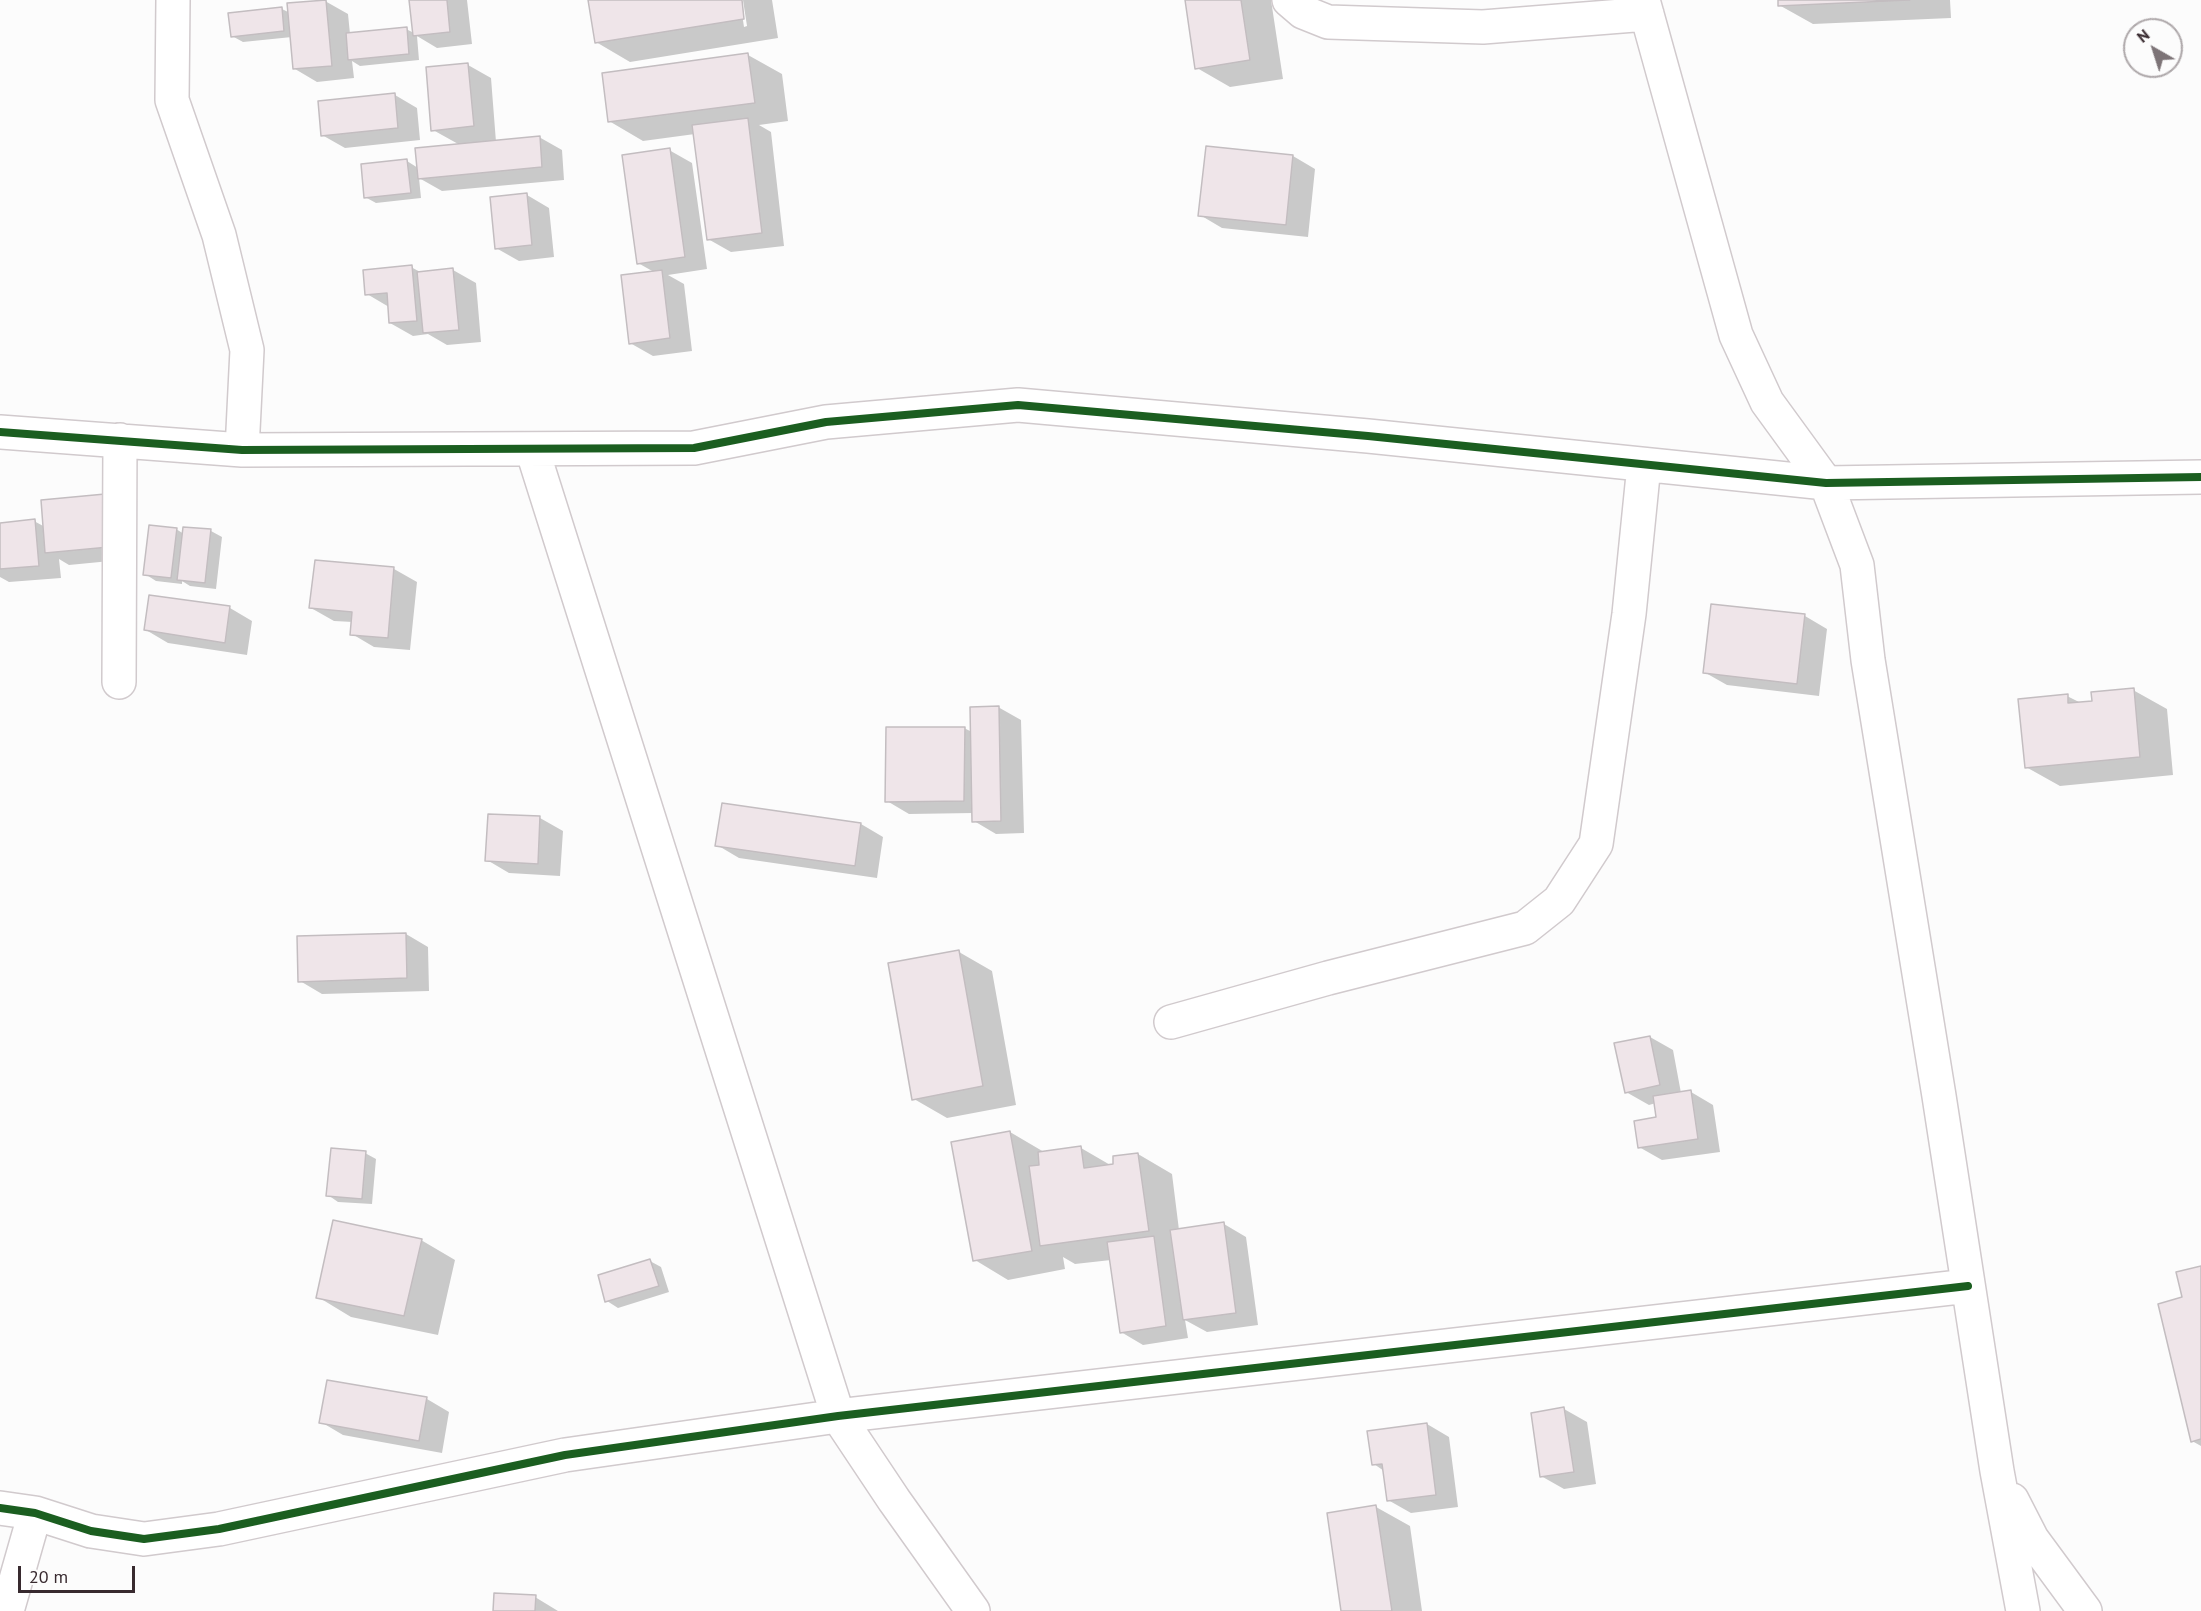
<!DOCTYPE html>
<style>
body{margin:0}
#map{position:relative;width:2201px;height:1611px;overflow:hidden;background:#fcfcfc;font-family:"PT Sans",sans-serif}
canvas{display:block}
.north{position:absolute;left:2123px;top:18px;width:60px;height:60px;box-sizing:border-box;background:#fcfcfc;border:2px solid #aea8aa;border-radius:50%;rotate:321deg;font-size:16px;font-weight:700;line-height:24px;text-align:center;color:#382a2f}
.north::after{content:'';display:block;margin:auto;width:21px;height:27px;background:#7d7477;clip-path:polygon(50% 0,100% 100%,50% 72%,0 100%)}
.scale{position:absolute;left:18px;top:1566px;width:117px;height:27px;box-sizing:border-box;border:3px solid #382a2f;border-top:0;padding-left:8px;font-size:18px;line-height:21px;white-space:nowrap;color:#382a2f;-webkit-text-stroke:4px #fcfcfc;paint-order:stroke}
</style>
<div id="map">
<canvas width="2201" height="1611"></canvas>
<div class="north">N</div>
<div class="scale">20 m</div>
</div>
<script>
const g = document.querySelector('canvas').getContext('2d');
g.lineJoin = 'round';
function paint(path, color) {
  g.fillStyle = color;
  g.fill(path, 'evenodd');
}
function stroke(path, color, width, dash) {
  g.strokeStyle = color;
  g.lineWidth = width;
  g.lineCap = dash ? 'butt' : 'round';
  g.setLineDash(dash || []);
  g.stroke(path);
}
const shadow = new Path2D(`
 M411,0H467L472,44L437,48L417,36L419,60L360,66L352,61L354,78L317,82L295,69L292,37L243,42L232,36L282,9L290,13L325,1L348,14L350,34L406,29L414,33Z
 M589,0H740L744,27L747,26L743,0H772L778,38L630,62L596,42Z
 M1187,0H1271L1283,79L1230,87L1197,68Z
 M1779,0H1950L1951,18L1813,24L1779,5Z
 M748,55L782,74L788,121L759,125L771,132L784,246L731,252L708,239L695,134L643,141L609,121Z
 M468,65L491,78L496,142L539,137L562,150L564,180L442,191L419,178L421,198L376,203L365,197L407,161L418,168L460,145L433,130Z
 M395,95L417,108L420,140L345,148L322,135Z
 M669,150L692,163L707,269L668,275L684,284L692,351L653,356L630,343L654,272L638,263Z
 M1293,156L1315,169L1308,237L1222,228L1200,215Z
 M527,195L549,208L554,257L519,261L496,248Z
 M411,267L422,273L453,270L476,283L481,342L447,345L428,334L413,336L390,323L389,307L367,294Z
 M43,502L131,559L69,565L59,559L61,578L9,582L0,577V524L34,521L45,527Z
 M176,529L184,534L211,531L222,537L216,589L190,586L182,581V584L156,581L145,574Z
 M316,562L394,569L417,582L410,650L374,647L352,634L353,622L334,621L311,608Z
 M150,596L230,608L252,621L247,655L168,643L146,630Z
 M1712,606L1805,616L1827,629L1819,696L1727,685L1704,672Z
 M2133,690L2167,709L2173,775L2060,786L2026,767L2067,696L2081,703L2094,702Z
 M998,707L1021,720L1024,833L996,834L974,821V813L909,814L887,801L964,728L972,732Z
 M489,815L540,818L563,831L560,876L509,873L487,860Z
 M861,824L883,837L877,878L739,858L717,845Z
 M406,934L428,947L429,991L322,994L300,981Z
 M959,952L992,971L1016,1105L947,1118L914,1099Z
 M1650,1037L1673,1050L1681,1093L1691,1092L1713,1105L1720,1152L1662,1160L1639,1147L1658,1118L1656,1103L1649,1105L1626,1092Z
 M1010,1132L1044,1152L1081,1148L1112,1166L1138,1154L1172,1174L1179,1230L1224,1224L1246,1237L1258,1325L1207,1332L1185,1320L1188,1338L1143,1345L1121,1332L1111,1260L1075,1264L1063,1257L1065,1269L1008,1280L975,1260Z
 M365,1153L376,1159L372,1204L338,1202L328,1195Z
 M421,1240L455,1260L438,1335L351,1317L318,1297Z
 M650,1261L661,1267L669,1292L618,1308L607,1301Z
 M2201,1268V1446L2192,1441Z
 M427,1399L449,1412L442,1453L343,1435L321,1422Z
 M1564,1409L1587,1422L1596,1484L1564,1489L1541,1476Z
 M1427,1424L1449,1437L1458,1507L1411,1513L1388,1500L1384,1471L1374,1464Z
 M1376,1507L1410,1526L1422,1611H1343Z
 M535,1597L558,1611H495Z`);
const building = new Path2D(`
 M326,0L332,66L293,69L287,3Z
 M409,0H447L450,32L413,36Z
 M588,0H742L744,19L595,43Z
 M1185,0H1241L1250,60L1195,69Z
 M1778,0H1910L1778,6Z
 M282,7L284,31L231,37L228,13Z
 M407,27L409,54L348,60L346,33Z
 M748,53L755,103L608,122L602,73Z
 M468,63L474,126L431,131L426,67Z
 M395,93L398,128L321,136L318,101Z
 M748,118L762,233L707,240L692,125Z
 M540,136L542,167L418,179L415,148Z
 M1206,146L1293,155L1286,225L1198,216Z
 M670,148L685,257L637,264L622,155Z
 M407,159L411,193L364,198L361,164Z
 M527,193L532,245L495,249L490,197Z
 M412,265L417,321L389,323L387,293L365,295L363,270Z
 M453,268L459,330L423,333L417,272Z
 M662,270L670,338L629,344L621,275Z
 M105,494L109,547L45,553L41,500Z
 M35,519L39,566L0,569V523Z
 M149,525L177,528L171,578L143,575Z
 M183,527L211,529L205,583L177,580Z
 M315,560L394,567L388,638L350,635L352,612L309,608Z
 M149,595L230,606L225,643L144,630Z
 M1711,604L1805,614L1797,684L1703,673Z
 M2134,688L2140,757L2025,768L2018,699L2068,694V703L2092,701L2091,692Z
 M999,706L1001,821L972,822L970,707Z
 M886,727H965L964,801L885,802Z
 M722,803L861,823L855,866L715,846Z
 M488,814L540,816L538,864L485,861Z
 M406,933L407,978L298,982L297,936Z
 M959,950L983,1086L912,1100L888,963Z
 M1650,1036L1660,1085L1625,1093L1614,1043Z
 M1691,1090L1698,1139L1638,1148L1634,1121L1656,1117L1653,1096Z
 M1010,1131L1032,1251L973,1261L951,1142Z
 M1081,1146L1084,1168L1113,1164V1156L1138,1153L1149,1231L1040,1246L1029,1166L1039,1165L1038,1152Z
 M331,1148L366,1151L362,1199L326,1196Z
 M333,1220L422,1239L404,1316L316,1298Z
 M1224,1222L1236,1313L1183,1320L1170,1230Z
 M1154,1236L1166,1326L1120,1333L1107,1242Z
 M650,1259L659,1286L605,1302L598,1275Z
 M2201,1266V1439L2191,1442L2158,1304L2182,1297L2176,1272Z
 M327,1380L427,1397L419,1441L319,1423Z
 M1564,1407L1574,1472L1540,1477L1531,1413Z
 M1427,1423L1436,1495L1387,1501L1382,1464L1372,1465L1367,1431Z
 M1376,1505L1392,1611H1341L1327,1513Z
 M494,1593L536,1595L535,1611H493Z`);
const minor = new Path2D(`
 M173,0L172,100L219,235L247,350L242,450
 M1289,0L1303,12L1328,22L1483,27L1647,14
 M1643,0L1736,335L1767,402L1826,483L1857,565L1868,660L1939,1096L1997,1471L2023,1611
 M0,432L242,450L694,448L826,422L1018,405L1368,436L1826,483L2201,477
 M532,449L838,1416L894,1500L973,1611
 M119,682L120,440
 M1171,1022L1328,978L1525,928L1559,901L1596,844L1629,614L1644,465
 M2012,1500L2032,1539L2085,1611
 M0,1508L35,1513L91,1531L144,1539L219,1529L565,1455L838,1416L1968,1286
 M7,1611L35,1513`);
const cycleway = new Path2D(`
 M0,432L242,450L694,448L826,422L1018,405L1368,436L1826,483L2201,477
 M0,1508L35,1513L91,1531L144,1539L219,1529L565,1455L838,1416L1968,1286`);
paint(shadow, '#0003');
paint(building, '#efe5e9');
stroke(building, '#c3bdc0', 1.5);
stroke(minor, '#d1cacd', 36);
stroke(minor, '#fff', 33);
stroke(cycleway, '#1b5e20', 8);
</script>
